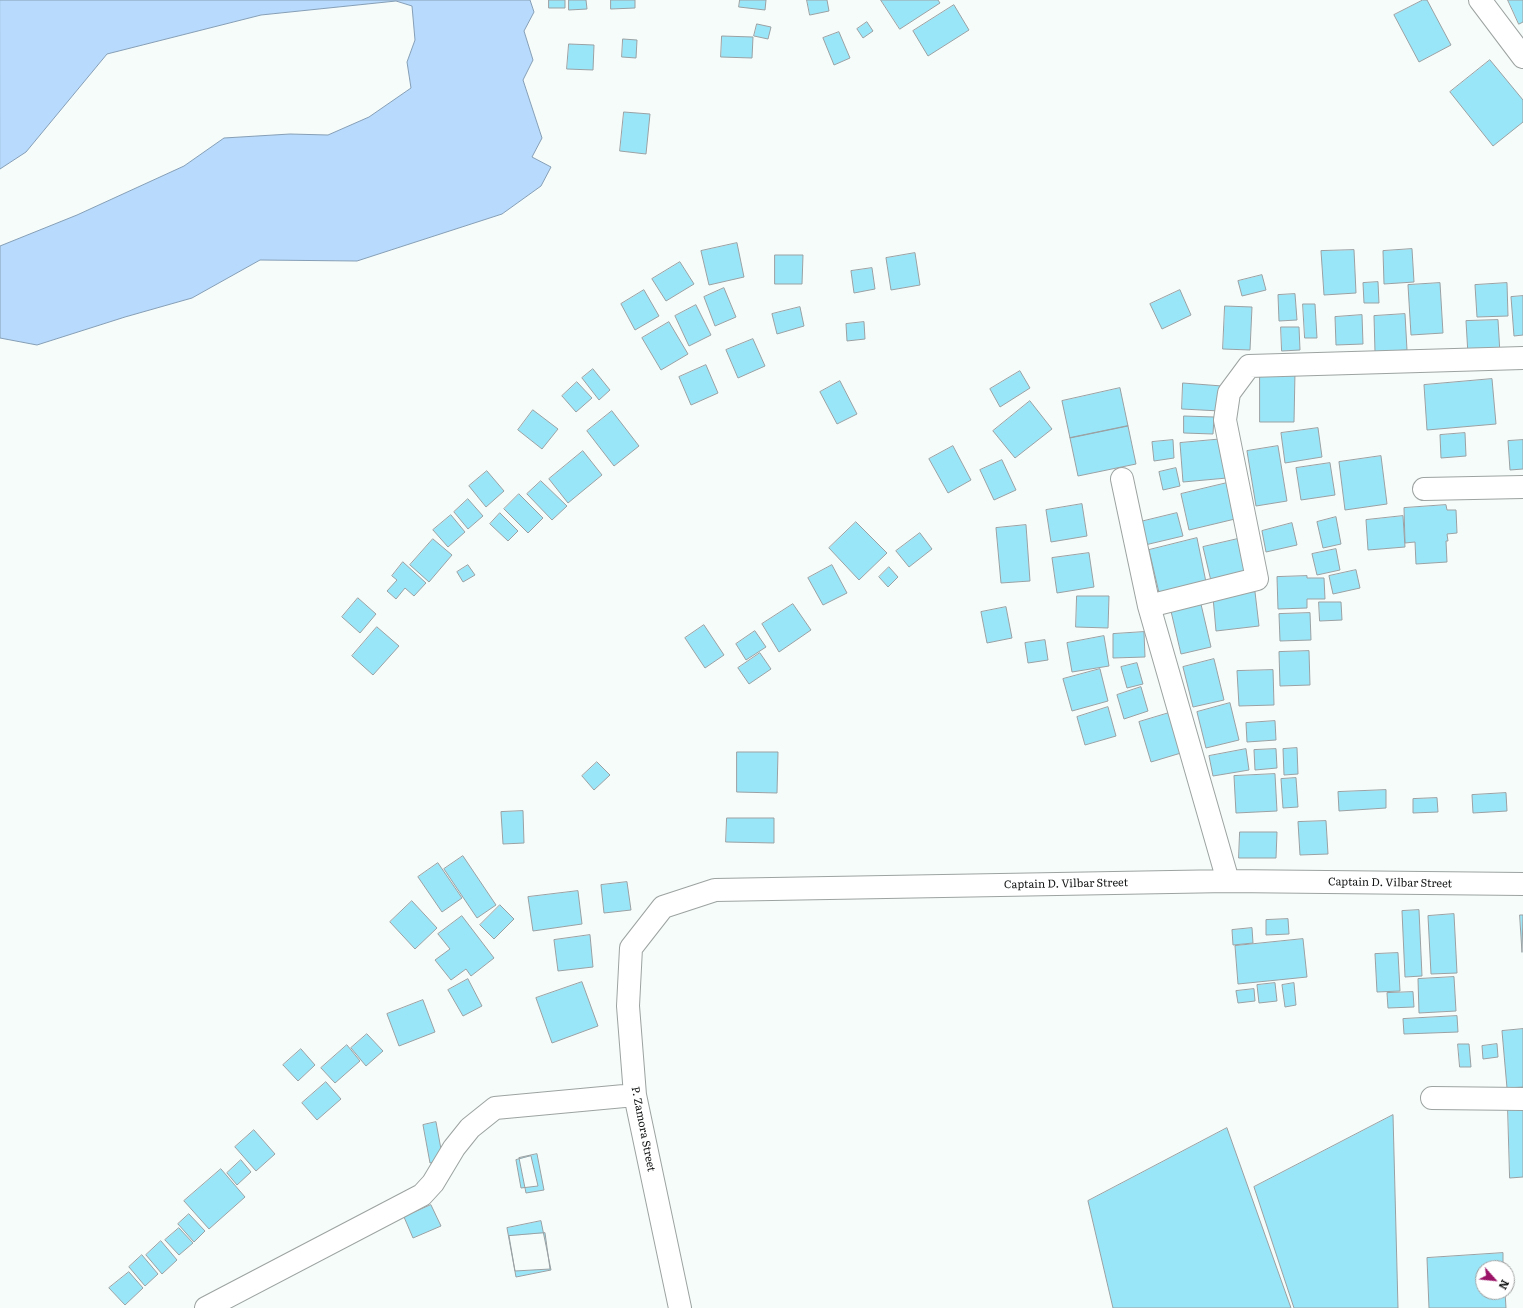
<!DOCTYPE html>
<style>
body{margin:0}
#map{position:relative;width:1523px;height:1308px;overflow:hidden;background:#f5fcfa;font-family:Literata,serif}
canvas{display:block}
.north{position:absolute;left:1475px;top:1260px;width:40px;height:40px;box-sizing:border-box;background:#fff;border:1px solid #a1a1a1;border-radius:50%;rotate:117deg;font-size:11px;font-weight:700;line-height:16px;text-align:center;color:#131514}
.north::after{content:'';display:block;margin:auto;width:14px;height:18px;background:#9a1367;clip-path:polygon(50% 0,100% 100%,50% 72%,0 100%)}
</style>
<div id="map">
<canvas width="1523" height="1308"></canvas>
<div class="north">N</div>
</div>
<script>
const g = document.querySelector('canvas').getContext('2d');
g.lineJoin = 'round';
function paint(path, color) {
  g.fillStyle = color;
  g.fill(path, 'evenodd');
}
function stroke(path, color, width, dash) {
  g.strokeStyle = color;
  g.lineWidth = width;
  g.lineCap = dash ? 'butt' : 'round';
  g.setLineDash(dash || []);
  g.stroke(path);
}
function write(font, color, halo, rows, align = 'center') {
  g.font = font + ' Literata,serif';
  g.lineWidth = 3.5;
  g.setLineDash([]);
  g.textBaseline = 'middle';
  g.strokeStyle = halo;
  g.fillStyle = color;
  for (const [text, x, y, turn = 0] of rows) {
    g.save();
    g.translate(x, y);
    g.rotate((+turn || 0) * Math.PI / 180);
    g.textAlign = isNaN(turn) ? turn : align;
    if (halo) g.strokeText(text, 0, 0);
    g.fillText(text, 0, 0);
    g.restore();
  }
}
const water = new Path2D(`
 M0,0H530L534,12L524,31L533,60L523,80L542,138L532,157L551,167L541,186L502,214L357,261L260,260L192,298L125,317L37,345L0,338V246L77,215L184,166L224,138L290,134L328,135L369,117L411,88L407,62L415,40L412,6L396,1L261,15L107,54L26,152L0,169Z`);
const building = new Path2D(`
 M549,0H565V8H549Z
 M569,0H586L587,9L569,10Z
 M611,0H635V8L611,9Z
 M740,0H766L765,10L739,7Z
 M807,0H827L829,11L810,15Z
 M881,0H938L940,3L900,29Z
 M1423,0H1427L1451,45L1419,62L1394,15Z
 M1508,0H1523V22L1519,24Z
 M954,5L969,30L928,56L913,31Z
 M867,22L873,31L863,38L857,29Z
 M757,24L771,27L768,39L754,36Z
 M839,32L850,58L834,65L823,38Z
 M722,36L753,37L752,58L721,57Z
 M623,39L637,40L636,58L622,57Z
 M569,44L594,45L593,70L567,69Z
 M1490,60L1523,100V122L1493,146L1450,92Z
 M624,112L650,114L646,154L620,151Z
 M737,243L744,277L709,285L701,251Z
 M1412,249L1414,282L1384,284L1383,251Z
 M1354,250L1356,293L1324,295L1321,251Z
 M915,253L920,285L891,290L886,258Z
 M775,255H803L802,284H775Z
 M680,262L694,284L666,301L652,279Z
 M872,268L875,289L854,293L851,271Z
 M1262,275L1266,290L1242,296L1238,281Z
 M1378,282L1379,303H1364L1363,283Z
 M1440,283L1443,333L1411,335L1408,285Z
 M1507,283L1508,316L1477,317L1475,285Z
 M724,288L736,317L715,326L704,297Z
 M644,290L659,316L635,330L621,304Z
 M1180,290L1191,315L1162,329L1150,304Z
 M1295,294L1297,320L1279,321L1278,295Z
 M1523,296V335L1514,336L1511,297Z
 M1303,304H1315L1317,338H1305Z
 M696,305L711,335L689,346L675,316Z
 M1225,306L1252,307L1250,350L1223,349Z
 M800,307L804,326L777,334L772,314Z
 M1405,314L1407,350L1375,352L1374,316Z
 M1362,315L1363,344L1336,345L1335,317Z
 M1498,320L1500,354L1468,355L1466,321Z
 M669,322L688,354L661,370L642,338Z
 M864,322L865,339L847,341L846,324Z
 M1281,327H1299L1300,350L1282,351Z
 M753,339L765,366L738,378L726,350Z
 M706,365L718,393L691,405L679,377Z
 M593,369L610,390L599,400L582,378Z
 M1020,371L1030,388L1000,407L990,389Z
 M1260,372H1295L1294,422H1260Z
 M1492,379L1496,424L1427,430L1424,385Z
 M840,381L857,414L837,424L820,392Z
 M577,382L592,398L576,412L562,396Z
 M1183,383L1222,386L1220,411L1182,409Z
 M1120,388L1128,426L1070,438L1062,401Z
 M1030,401L1052,429L1015,458L993,431Z
 M533,410L558,429L542,449L518,430Z
 M612,411L639,446L614,466L587,431Z
 M1184,416L1214,417L1213,434L1184,433Z
 M1128,426L1136,464L1078,476L1070,438Z
 M1318,428L1322,457L1285,463L1281,433Z
 M1465,433L1466,456L1441,458L1440,435Z
 M1224,439L1227,478L1183,482L1180,443Z
 M1173,440L1174,458L1154,461L1152,442Z
 M1523,440V469L1510,470L1508,441Z
 M953,446L971,480L948,493L929,459Z
 M1278,446L1287,501L1256,506L1247,451Z
 M583,451L602,475L568,503L549,479Z
 M1381,456L1387,504L1345,510L1339,462Z
 M1002,460L1016,490L994,500L980,470Z
 M1330,463L1335,495L1301,500L1296,468Z
 M1176,468L1180,486L1163,490L1159,472Z
 M487,471L504,491L486,507L469,486Z
 M541,481L567,506L552,520L527,494Z
 M1227,483L1235,519L1189,530L1181,494Z
 M519,494L543,518L528,533L504,509Z
 M468,499L483,516L468,529L454,512Z
 M1082,504L1087,536L1051,542L1046,510Z
 M1446,505L1447,510H1456L1457,533L1447,534L1448,541H1446L1447,562L1416,564L1415,542L1405,543L1404,508Z
 M500,513L518,531L508,541L490,524Z
 M1177,513L1183,536L1145,545L1140,522Z
 M451,515L465,532L448,547L433,530Z
 M1403,516L1405,547L1368,550L1366,520Z
 M1336,517L1341,544L1323,548L1317,522Z
 M856,522L887,553L859,580L829,548Z
 M1292,523L1297,545L1266,552L1262,531Z
 M1026,525L1030,581L1001,583L996,528Z
 M920,533L932,549L909,567L896,551Z
 M1197,538L1207,587L1160,597L1149,550Z
 M1242,538L1250,573L1211,581L1203,547Z
 M433,539L452,555L429,582L410,565Z
 M1336,549L1340,570L1317,575L1312,554Z
 M1089,553L1094,587L1057,593L1052,558Z
 M403,562L426,583L414,596L405,588L396,599L387,591L397,580L392,576Z
 M468,565L475,575L463,582L457,572Z
 M832,565L847,593L823,605L808,578Z
 M889,567L898,577L888,587L879,577Z
 M1356,570L1360,588L1333,594L1329,576Z
 M1307,576V578H1324L1325,599H1307V608L1278,609L1277,577Z
 M1255,592L1259,626L1216,631L1213,597Z
 M1077,596H1109L1108,628L1076,627Z
 M358,598L376,614L360,633L342,617Z
 M1200,600L1211,647L1181,654L1170,607Z
 M1319,602H1341L1342,620L1320,621Z
 M793,604L811,630L779,652L762,624Z
 M1006,607L1012,638L987,643L981,612Z
 M1310,613L1311,640L1280,641L1279,614Z
 M704,625L724,655L705,668L685,638Z
 M377,627L399,646L373,675L352,656Z
 M755,631L766,647L746,660L736,644Z
 M1144,632L1145,657L1113,658V634Z
 M1104,636L1109,666L1072,672L1067,643Z
 M1045,640L1048,660L1028,663L1025,643Z
 M1309,651L1310,685L1280,686L1279,652Z
 M760,653L771,669L749,684L738,668Z
 M1214,659L1224,700L1193,707L1183,667Z
 M1137,663L1143,684L1127,688L1121,667Z
 M1100,669L1108,701L1072,711L1063,679Z
 M1273,670L1274,705L1239,706L1237,671Z
 M1141,687L1148,711L1124,719L1117,695Z
 M1230,703L1239,740L1206,748L1197,712Z
 M1108,707L1116,736L1085,745L1077,717Z
 M1169,713L1181,753L1151,762L1139,722Z
 M1275,721L1276,740L1247,742L1246,723Z
 M1297,748L1298,774L1284,775L1283,749Z
 M1246,749L1249,770L1213,776L1209,756Z
 M1276,749L1277,768L1255,770L1254,750Z
 M737,752H778L777,793L737,792Z
 M597,762L610,775L594,790L582,776Z
 M1275,774L1277,811L1236,813L1234,776Z
 M1296,778L1298,807L1283,808L1281,779Z
 M1386,790V808L1339,811L1338,792Z
 M1506,793L1507,811L1473,813L1472,795Z
 M1437,798L1438,812L1413,813V799Z
 M523,811L524,843L503,844L501,812Z
 M727,818H774V843L726,842Z
 M1326,821L1328,854L1300,855L1298,822Z
 M1240,832H1277L1276,858H1239Z
 M463,856L496,905L477,918L444,869Z
 M438,863L462,898L442,912L418,877Z
 M627,882L631,910L604,913L601,885Z
 M578,891L582,924L533,931L528,897Z
 M412,901L437,928L415,949L390,922Z
 M500,905L514,919L494,939L480,925Z
 M1419,910L1422,976L1405,977L1402,911Z
 M1454,914L1457,973L1431,974L1428,916Z
 M1520,915H1523L1522,952Z
 M462,916L494,958L471,976L466,969L451,980L435,960L450,949L438,934Z
 M1288,919L1289,934L1266,935V920Z
 M1252,928L1253,943L1233,945L1232,930Z
 M590,935L593,967L558,971L554,940Z
 M1303,939L1307,977L1238,984L1235,946Z
 M1398,953L1400,991L1377,992L1375,954Z
 M1454,977L1456,1011L1419,1013L1418,979Z
 M468,979L482,1006L463,1016L448,990Z
 M582,982L598,1026L552,1043L536,998Z
 M1275,983L1277,1001L1259,1003L1257,985Z
 M1294,983L1296,1005L1285,1007L1282,985Z
 M1254,989L1255,1001L1238,1003L1236,991Z
 M1413,992L1414,1007L1388,1008L1387,993Z
 M423,1000L435,1032L399,1046L387,1014Z
 M1457,1016L1458,1032L1404,1034L1403,1019Z
 M1523,1029V1087L1507,1088L1502,1031Z
 M367,1034L383,1051L366,1066L351,1048Z
 M1458,1044H1469L1471,1067H1460Z
 M1497,1044L1498,1057L1483,1059L1482,1046Z
 M347,1045L360,1061L335,1083L321,1068Z
 M301,1049L315,1065L298,1081L283,1065Z
 M326,1082L341,1099L317,1120L302,1103Z
 M1508,1109H1523V1177L1510,1178Z
 M1393,1115L1398,1308H1294L1254,1187Z
 M436,1122L443,1160L430,1163L423,1125Z
 M1227,1128L1291,1308H1113L1088,1201Z
 M254,1130L275,1154L256,1171L235,1147Z
 M537,1154L544,1190L526,1193L519,1158Z
 M531,1156L538,1186L521,1188L516,1160Z
 M241,1160L251,1172L237,1185L227,1173Z
 M221,1169L245,1197L209,1229L184,1201Z
 M431,1205L441,1226L413,1238L404,1217Z
 M189,1214L205,1231L194,1242L178,1224Z
 M541,1221L551,1270L516,1277L507,1228Z
 M179,1228L193,1243L179,1255L165,1240Z
 M545,1233L550,1269L515,1271L509,1236Z
 M161,1241L177,1260L162,1274L146,1255Z
 M1503,1253V1268H1483V1292H1505L1506,1308H1429L1427,1258Z
 M142,1255L158,1274L145,1286L129,1267Z
 M129,1272L143,1288L125,1305L109,1288Z`);
const street = new Path2D(`
 M1122,479L1149,606L1228,881
 M1424,489L1523,487
 M1149,606L1257,579L1225,420L1229,393L1249,366L1523,358
 M1432,1098L1523,1099
 M206,1308L422,1195L433,1183L454,1148L470,1128L495,1108L635,1095
 M680,1308L635,1095L628,1006L631,948L663,907L715,890L1228,881L1523,884`);
const secondary = new Path2D(`
 M1480,0L1523,57`);
const streetNames = [
 ["Captain D. Vilbar Street",1390,883,1],
 ["Captain D. Vilbar Street",1066,884,-1],
 ["P. Zamora Street",643,1129,79]
];
paint(water, '#b8dafc');
stroke(water, '#869fb6', 1);
paint(building, '#9ae6f9');
stroke(building, '#9ba1a3', 1);
stroke(street, '#9ca3a1', 24);
stroke(secondary, '#9ca3a1', 24);
stroke(street, '#fff', 22);
stroke(secondary, '#fff', 22);
write('11px', '#131514', '#fff', streetNames);
</script>
